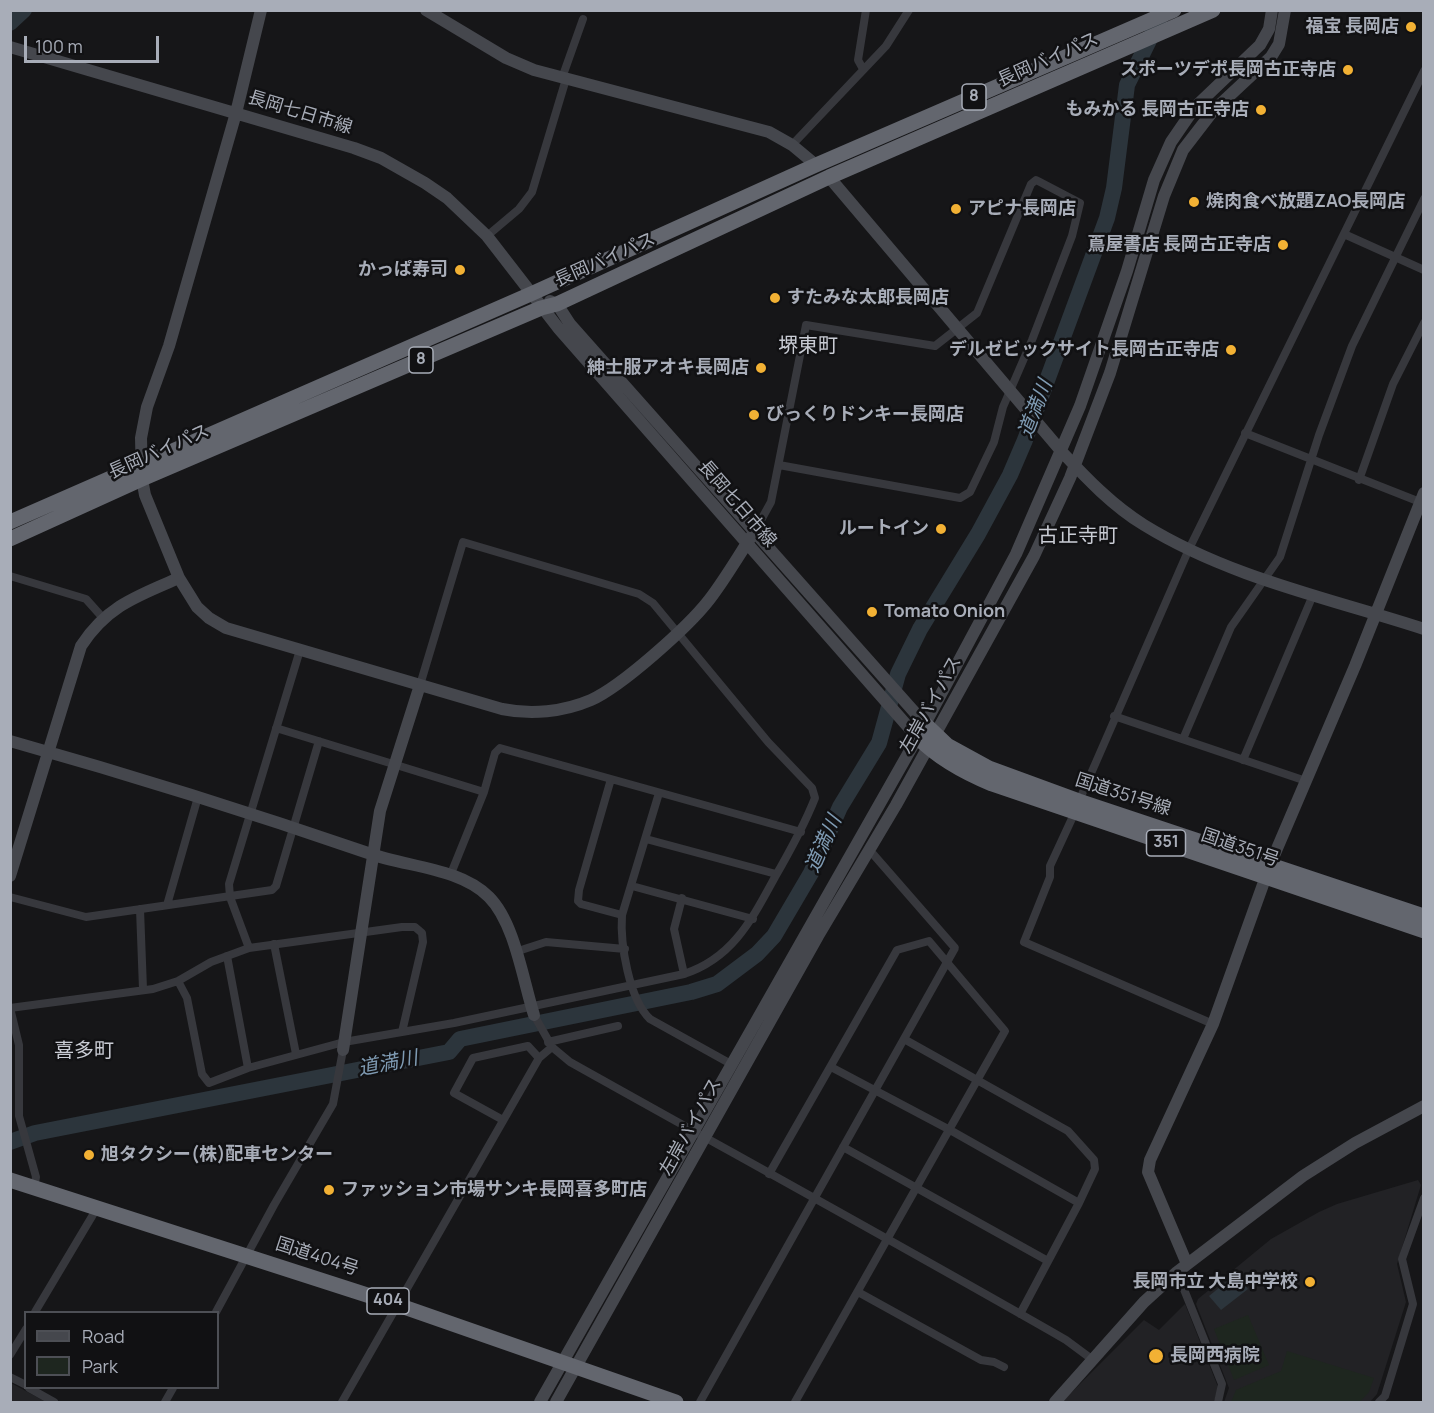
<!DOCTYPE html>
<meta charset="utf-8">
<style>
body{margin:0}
#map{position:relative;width:1434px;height:1413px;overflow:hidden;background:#161618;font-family:Manrope,sans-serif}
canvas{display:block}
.frame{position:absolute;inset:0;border:12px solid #a8adb8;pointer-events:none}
.legend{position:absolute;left:24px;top:1311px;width:195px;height:78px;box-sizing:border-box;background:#111113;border:2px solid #4d4f55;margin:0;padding:8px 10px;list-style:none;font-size:18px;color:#a8adb8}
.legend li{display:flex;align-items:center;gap:12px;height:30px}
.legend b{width:30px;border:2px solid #4d4f55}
.scale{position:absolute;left:24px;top:36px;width:135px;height:27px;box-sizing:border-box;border:3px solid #a8adb8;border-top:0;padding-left:8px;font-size:18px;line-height:21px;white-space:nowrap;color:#a8adb8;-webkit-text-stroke:4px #111113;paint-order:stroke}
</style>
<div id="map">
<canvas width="1434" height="1413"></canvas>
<div class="frame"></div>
<ul class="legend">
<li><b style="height:8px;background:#45474d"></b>Road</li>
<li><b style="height:16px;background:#1e261f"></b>Park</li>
</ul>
<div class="scale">100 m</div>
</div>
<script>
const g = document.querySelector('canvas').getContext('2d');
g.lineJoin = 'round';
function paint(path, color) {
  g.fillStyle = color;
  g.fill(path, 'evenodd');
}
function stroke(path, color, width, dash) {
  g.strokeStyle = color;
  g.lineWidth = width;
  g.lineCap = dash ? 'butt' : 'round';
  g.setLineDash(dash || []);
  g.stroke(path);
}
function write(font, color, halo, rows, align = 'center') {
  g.font = font + ' Manrope,"Noto Sans JP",sans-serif';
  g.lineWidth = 5;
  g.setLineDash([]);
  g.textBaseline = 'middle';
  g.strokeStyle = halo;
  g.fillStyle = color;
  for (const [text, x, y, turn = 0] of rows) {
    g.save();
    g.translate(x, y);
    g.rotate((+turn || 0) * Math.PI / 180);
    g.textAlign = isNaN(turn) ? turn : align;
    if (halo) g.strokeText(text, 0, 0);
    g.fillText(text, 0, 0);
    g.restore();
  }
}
const built = new Path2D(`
 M1418,1180L1421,1185L1397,1264L1406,1302L1377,1394L1370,1402H1224L1229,1388L1196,1304L1198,1299L1271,1239L1319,1212L1337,1204Z
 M1185,1304L1218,1387L1214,1402H1062L1144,1320L1159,1330Z
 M11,1383L46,1402H11Z`);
const green = new Path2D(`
 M1248,1315L1269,1365L1234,1380L1214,1329Z
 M1287,1351L1374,1378L1369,1392L1360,1402H1231L1236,1390L1281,1371Z`);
const water = new Path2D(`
 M1236,1274L1248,1289L1221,1310L1209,1296Z`);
const river = new Path2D(`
 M10,23L24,10
 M10,1142L35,1133L449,1052L460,1039L691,992L717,984L757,954L774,936L811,873L840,807L879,743L898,674L920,629L978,534L1010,475L1025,440L1107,218L1114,188L1127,85L1164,10`);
const street = new Path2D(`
 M863,69L858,60L866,10
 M562,78L583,19
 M792,145L886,46L909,10
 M1344,234L1424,270
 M487,236L519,209L532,192L566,79
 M1245,433L1420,502
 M1359,480L1393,384L1424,323
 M755,531L771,502L806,325L935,346L977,313L1031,184L1036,180L1040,182L1080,203L1072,236L1032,340L1003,407L994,442L970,492L960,498L779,465
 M10,576L86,599L103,618
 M1114,716L1306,781
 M276,728L484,792
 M1183,739L1231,627L1280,557L1319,435L1352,346L1424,199
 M1243,760L1313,595
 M611,779L579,890L578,901L581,904L622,915C620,944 629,999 650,1019L731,1064
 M1079,801L1189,549L1424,71
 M1075,812L1050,866V877L1024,942L1213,1024
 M646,839L776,874
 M450,876L484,792L495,753L500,748L801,832
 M632,886L753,919
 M10,897L86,917L272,890L276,886L319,741
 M682,898L674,929L684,974
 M167,905L198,797
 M140,909L143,989
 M622,915L659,793
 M274,944L296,1054
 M249,948L230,897L229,884L300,650
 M515,952L546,942L625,949
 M227,956L248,1068
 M178,981L187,998L202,1074L209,1083L248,1068L344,1042L454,1023L684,974C733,958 752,919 775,877C790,851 804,826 815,798L812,788L768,742L653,603L639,594L463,542L420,685
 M534,1015L552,1047L570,1062C736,1155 902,1246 1066,1340L1093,1360
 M904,1039L1068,1131L1094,1160L1095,1169L1079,1203L1020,1314
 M548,1042L618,1026
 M831,1067L950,1130L1079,1203
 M503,1120L454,1093L473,1058L528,1046L539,1058
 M843,1147L1048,1261
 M769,1174L897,950L929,941L1005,1031L795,1402
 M34,1188L36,1177L19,1116V1045L10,1008L153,989L178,981L211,962L249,948L402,927H415L422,933L423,942L402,1032
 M1177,1272L1222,1384L1218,1402
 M858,1292L981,1360L994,1362L1004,1367
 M35,1312L97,1208
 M216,1312L274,1205L333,1104L343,1050
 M10,1355L26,1329
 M10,1377L26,1385
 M29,1388L54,1402
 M165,1402L173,1388
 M342,1402L539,1058L552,1047
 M700,1402L955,948L873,854
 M1379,1402L1385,1396L1413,1304L1402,1259L1424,1198`);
const secondary = new Path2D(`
 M261,10L236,113L169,346L147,407L141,438L142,479L145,495L179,578L197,607L209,618L226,628L502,709C531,715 563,712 591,700C622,686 688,627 709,600C726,578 740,553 755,531
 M426,10L506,58L534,70L769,132L792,145L816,165
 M10,47L354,148L381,158L425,183L447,198L487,236L559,329L917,737
 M829,177L1062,452C1087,479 1113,506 1144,525C1230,578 1329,598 1424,629
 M550,301L557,304L570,324L925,724
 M10,741C131,775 252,813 371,854C408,867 460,868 489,897C515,923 523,981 534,1015
 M10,876L81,646C107,606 137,596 179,578
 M343,1050L380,811L420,685
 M1187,1264L1148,1172L1150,1160L1213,1024L1270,865L1355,666L1424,493
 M540,1402L925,724L1016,554L1080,406L1127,271L1154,180L1171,142L1195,107L1260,45L1269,29L1272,10
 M556,1402L818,936L896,805L1034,556L1070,478L1110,373L1164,196L1183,150L1213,111L1271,57L1279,44L1285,10
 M1055,1402L1144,1302L1177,1272L1303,1176L1355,1143L1424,1106`);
const highway = new Path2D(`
 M10,522L533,293L816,165L1174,10
 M10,539L142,479L541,308L557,304L829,177L1213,10
 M925,724L947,745L989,768L1079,801L1424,916
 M917,737C938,758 965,773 992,784L1424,931
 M10,1180L398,1305L676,1402`);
const markers = [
 [1411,27,6,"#f2b134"],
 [1348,70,6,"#f2b134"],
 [1261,110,6,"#f2b134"],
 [1194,202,6,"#f2b134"],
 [956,209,6,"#f2b134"],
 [1283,245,6,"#f2b134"],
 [460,270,6,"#f2b134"],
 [775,298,6,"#f2b134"],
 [1231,350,6,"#f2b134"],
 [761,368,6,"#f2b134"],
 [754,415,6,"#f2b134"],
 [941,529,6,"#f2b134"],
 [872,612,6,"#f2b134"],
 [89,1155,6,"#f2b134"],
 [329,1190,6,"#f2b134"],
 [1310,1282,6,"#f2b134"],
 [1156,1356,8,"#f2b134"]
];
const shields = [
 [974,97,24],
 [421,360,24],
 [1166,843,39],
 [388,1301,42]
];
const shieldNames = [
 ["8",974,97],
 ["8",421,360],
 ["351",1166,843],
 ["404",388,1301]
];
const poiNames = [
 ["福宝 長岡店",1399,27],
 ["スポーツデポ長岡古正寺店",1336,70],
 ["もみかる 長岡古正寺店",1249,110],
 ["焼肉食べ放題ZAO長岡店",1206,202,"left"],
 ["アピナ長岡店",968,209,"left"],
 ["蔦屋書店 長岡古正寺店",1271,245],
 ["かっぱ寿司",448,270],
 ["すたみな太郎長岡店",787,298,"left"],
 ["デルゼビックサイト長岡古正寺店",1219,350],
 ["紳士服アオキ長岡店",749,368],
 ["びっくりドンキー長岡店",766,415,"left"],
 ["ルートイン",929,529],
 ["Tomato Onion",884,612,"left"],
 ["旭タクシー(株)配車センター",101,1155,"left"],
 ["ファッション市場サンキ長岡喜多町店",341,1190,"left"],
 ["長岡市立 大島中学校",1298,1282],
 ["長岡西病院",1170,1356,"left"]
];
const streetNames = [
 ["長岡バイパス",1048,60,-24],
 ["長岡七日市線",300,113,17],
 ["長岡バイパス",605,260,-24],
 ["長岡バイパス",159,452,-24],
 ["長岡七日市線",737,504,49],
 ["左岸バイパス",931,705,-61],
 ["国道351号線",1123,795,18],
 ["国道351号",1240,848,19],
 ["左岸バイパス",691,1127,-61],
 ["国道404号",317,1257,18]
];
const neighbourhoodNames = [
 ["堺東町",808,346],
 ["古正寺町",1078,536],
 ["喜多町",84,1051]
];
const waterNames = [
 ["道満川",1036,409,-69],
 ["道満川",824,844,-66],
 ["道満川",388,1064,-11]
];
paint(built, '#222225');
paint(green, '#1e261f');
paint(water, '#2c353c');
stroke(river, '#2c353c', 16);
stroke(street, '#37383d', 8);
stroke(secondary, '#45474d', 12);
stroke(highway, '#63666e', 15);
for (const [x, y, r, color] of markers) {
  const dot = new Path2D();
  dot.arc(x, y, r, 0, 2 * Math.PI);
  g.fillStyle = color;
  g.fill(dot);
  stroke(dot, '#111113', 2);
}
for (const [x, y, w] of shields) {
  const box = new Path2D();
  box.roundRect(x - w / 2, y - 13, w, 26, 4.5);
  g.fillStyle = '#111113';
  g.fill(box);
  stroke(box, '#a8adb8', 1.5);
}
write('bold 16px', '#a8adb8', null, shieldNames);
write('bold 18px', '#a8adb8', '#111113', poiNames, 'right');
write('18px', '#a8adb8', '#111113', streetNames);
write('20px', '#c9ccd4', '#111113', neighbourhoodNames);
write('italic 20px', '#7f9bb3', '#111113', waterNames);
</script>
